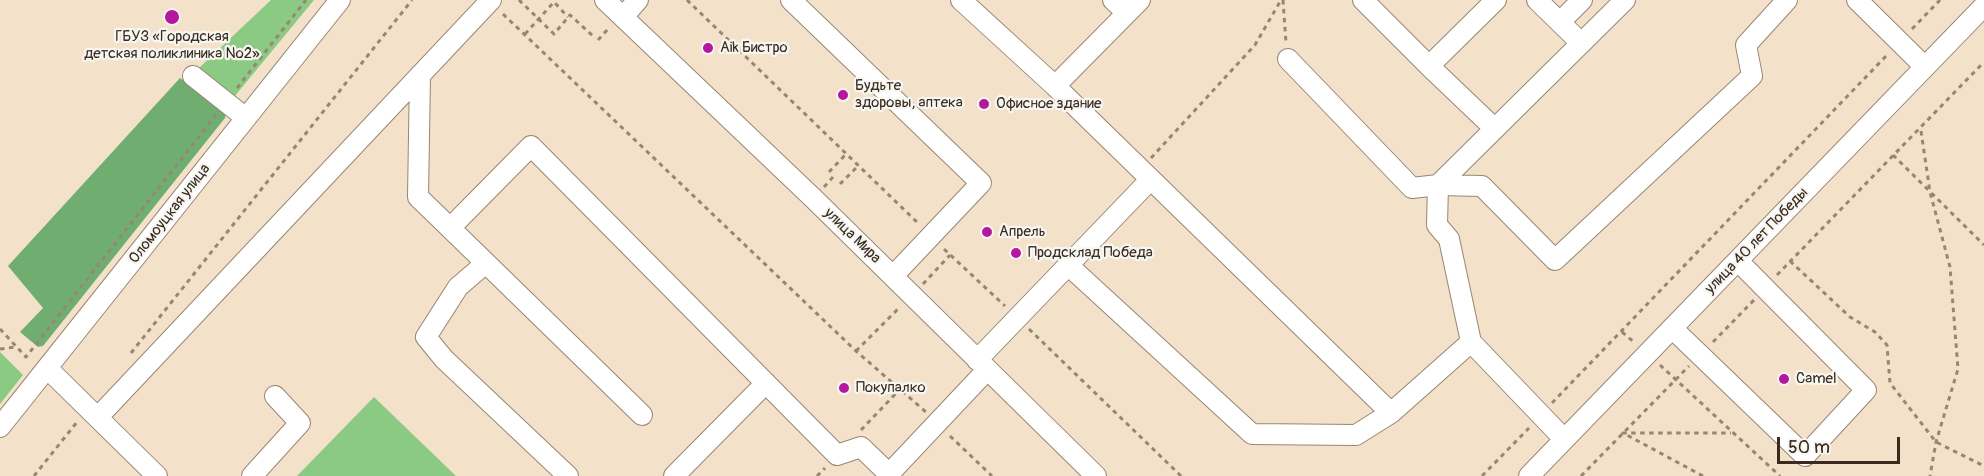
<!DOCTYPE html>
<meta charset="utf-8">
<style>
body{margin:0}
#map{position:relative;width:1984px;height:476px;overflow:hidden;background:#f4e1c9;font-family:Pangolin,sans-serif}
canvas{display:block}
.scale{position:absolute;left:1777px;top:437px;width:123px;height:27px;box-sizing:border-box;border:3px solid #3b2a1e;border-top:0;padding-left:8px;font-size:18px;line-height:21px;white-space:nowrap;color:#3b2a1e;-webkit-text-stroke:4px #f6f6f2;paint-order:stroke}
</style>
<div id="map">
<canvas width="1984" height="476"></canvas>
<div class="scale">50 m</div>
</div>
<script>
const g = document.querySelector('canvas').getContext('2d');
g.lineJoin = 'round';
function paint(path, color) {
  g.fillStyle = color;
  g.fill(path, 'evenodd');
}
function stroke(path, color, width, dash) {
  g.strokeStyle = color;
  g.lineWidth = width;
  g.lineCap = dash ? 'butt' : 'round';
  g.setLineDash(dash || []);
  g.stroke(path);
}
function write(font, color, halo, rows, align = 'center') {
  g.font = font + ' Pangolin,sans-serif';
  g.lineWidth = 4.5;
  g.setLineDash([]);
  g.textBaseline = 'middle';
  g.strokeStyle = halo;
  g.fillStyle = color;
  for (const [text, x, y, turn = 0] of rows) {
    g.save();
    g.translate(x, y);
    g.rotate((+turn || 0) * Math.PI / 180);
    g.textAlign = isNaN(turn) ? turn : align;
    if (halo) g.strokeText(text, 0, 0);
    g.fillText(text, 0, 0);
    g.restore();
  }
}
const green = new Path2D(`
 M271,0H314L234,97L199,68Z
 M0,352L23,375L0,404Z
 M374,397L456,476H297Z`);
const forest = new Path2D(`
 M180,78L226,112L225,118L43,346L38,347L20,332L43,308L8,266Z`);
const path = new Path2D(`
 M519,0L554,34L570,15L593,36
 M687,0L920,225
 M1283,0L1286,43
 M503,14L856,351L926,412
 M1912,29L1940,0
 M525,34L554,2L568,17
 M598,40L609,28
 M237,88L306,0
 M1921,131L1930,192L1950,267L1958,369L1936,442L1930,476
 M1893,155L1984,245
 M1151,158L1255,45L1281,0
 M829,172L846,154
 M840,184L858,166
 M824,187L833,177
 M944,249L1005,306
 M1790,261L1850,317L1875,332L1887,345L1890,383L1936,442L1984,466
 M1777,275L1984,62
 M923,284L950,255
 M0,329L26,357L216,115
 M1029,329L1181,476
 M1622,332L1635,343
 M1713,342L1754,300
 M0,349L16,347
 M856,351L899,308
 M131,353L412,0
 M1660,365L1780,476
 M1552,403L1889,53
 M861,430L901,388
 M950,436L992,476
 M34,476L77,422
 M817,476L825,468
 M1482,476L1529,428
 M1581,476L1689,366
 M1703,476L1623,433H1731`);
const minor = new Path2D(`
 M605,0L813,198L1096,476
 M791,0L981,183L893,276
 M961,0L1055,86L1391,413L1471,342L1564,439
 M1113,0L1127,13
 M1363,0L1429,66L1496,0
 M1537,0L1581,43
 M1857,0L1925,67
 M623,17L638,0
 M1560,22L1582,0
 M1288,59L1412,188L1438,185L1625,0
 M1429,66L1494,128
 M420,75L418,197L450,228L531,146L837,455L861,447L888,473
 M193,76L246,118
 M1055,86L1140,0
 M450,228L642,415
 M486,263L458,287L426,337L444,359L568,476
 M1069,266L1252,434L1356,435L1391,413
 M1672,328L1805,456L1866,390L1738,261
 M1471,342L1449,239L1437,225L1438,185L1482,186L1555,260L1752,76L1746,45L1787,0
 M977,360L1150,180
 M47,368L157,476
 M99,416L491,0
 M0,427L340,0
 M252,476L300,423L275,396
 M674,476L766,383
 M887,476L987,370
 M1529,476L1984,6`);
const markers = [
 [172,17,8,"#b5179e"],
 [708,48,6,"#b5179e"],
 [843,95,6,"#b5179e"],
 [984,104,6,"#b5179e"],
 [987,232,6,"#b5179e"],
 [1016,253,6,"#b5179e"],
 [1784,379,6,"#b5179e"],
 [844,388,6,"#b5179e"]
];
const poiNames = [
 ["ГБУЗ «Городская",172,37,"center"],
 ["детская поликлиника №2»",172,54,"center"],
 ["Aik Бистро",720,48],
 ["Будьте",855,86],
 ["здоровы, аптека",855,103],
 ["Офисное здание",996,104],
 ["Апрель",999,232],
 ["Продсклад Победа",1028,253],
 ["Camel",1796,379],
 ["Покупалко",856,388]
];
const streetNames = [
 ["Оломоуцкая улица",170,214,-52],
 ["улица Мира",852,236,44],
 ["улица 40 лет Победы",1757,241,-46]
];
paint(green, '#8aca82');
paint(forest, '#6fae70');
stroke(minor, '#988674', 22);
stroke(path, '#988674', 3, [4.5, 4.5]);
stroke(minor, '#fff', 20);
for (const [x, y, r, color] of markers) {
  const dot = new Path2D();
  dot.arc(x, y, r, 0, 2 * Math.PI);
  g.fillStyle = color;
  g.fill(dot);
  stroke(dot, '#f6f6f2', 2);
}
write('15px', '#3b2a1e', '#f6f6f2', poiNames, 'left');
write('15px', '#3b2a1e', '#f6f6f2', streetNames);
</script>
